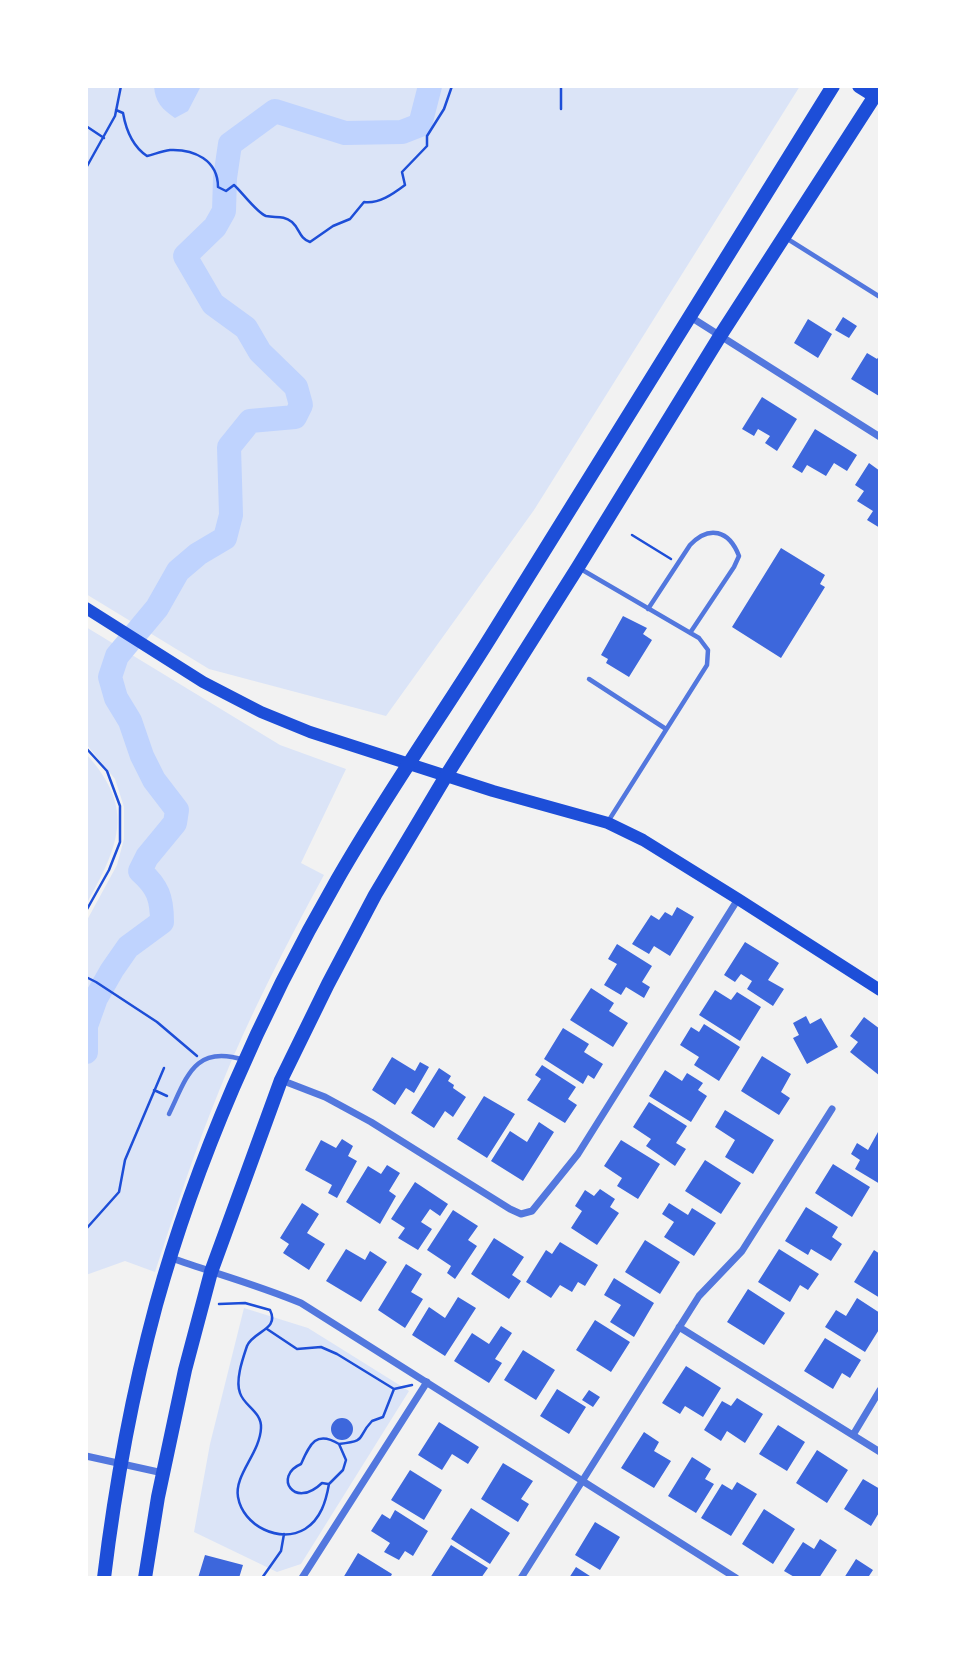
<!DOCTYPE html>
<style>
body{margin:0}
#map{position:relative;width:966px;height:1664px;overflow:hidden;background:#f2f2f2;font-family:"Fira Sans",sans-serif}
canvas{display:block}
.frame{position:absolute;inset:0;border:88px solid #fff;pointer-events:none}
</style>
<div id="map">
<canvas width="966" height="1664"></canvas>
<div class="frame"></div>
</div>
<script>
const g = document.querySelector('canvas').getContext('2d');
g.lineJoin = 'round';
function paint(path, color) {
  g.fillStyle = color;
  g.fill(path, 'evenodd');
}
function stroke(path, color, width, dash) {
  g.strokeStyle = color;
  g.lineWidth = width;
  g.lineCap = dash ? 'butt' : 'round';
  g.setLineDash(dash || []);
  g.stroke(path);
}
const green = new Path2D(`
 M86,86H800L534,510L386,716L209,669L86,594Z
 M86,627L280,745L346,769L301,863L324,875C286,945 249,1016 219,1091C195,1150 175,1211 155,1272L125,1261L86,1275V922L117,865L124,839V807L115,779L86,744Z
 M86,754C137,809 118,847 86,905Z
 M244,1308L308,1328L409,1391L301,1564L277,1572L194,1532L210,1444Z`);
const water = new Path2D(`
 M154,86H201L188,111L175,118C162,109 155,102 154,86Z`);
const river = new Path2D(`
 M86,1052V1026L96,998L112,970L128,947L162,922C162,898 158,887 140,871L147,857L175,823L177,810L154,780L142,756L130,721L116,698L110,677L117,656L157,608L178,571L198,554L225,538L231,515L229,447L250,421L295,417L301,405L296,387L260,352L246,328L213,304L185,256L215,227L224,211L225,178L230,144L275,111L345,133L402,132L420,125L430,86`);
const building = new Path2D(`
 M843,317L857,326L849,338L835,330Z
 M808,319L832,334L818,358L794,343Z
 M867,353L877,359L880,355L879,396L851,379Z
 M762,397L797,419L777,451L765,443L770,436L758,429L754,436L742,429Z
 M815,429L857,455L847,471L834,463L826,476L807,465L802,473L792,467Z
 M869,463L880,471V528L867,520L873,511L857,501L864,491L855,485Z
 M781,548L825,575L820,584L825,587L781,658L732,627Z
 M623,616L647,628L643,634L652,640L629,677L606,663L608,659L601,655Z
 M677,907L694,917L670,956L654,946L649,954L632,944L651,915L659,920L665,912L672,916Z
 M745,942L779,963L768,980L784,989L773,1006L747,989L752,981L741,974L735,982L724,975Z
 M617,944L652,966L642,982L650,987L644,998L626,987L621,995L604,985L617,964L608,959Z
 M591,988L614,1003L609,1011L628,1023L613,1047L570,1020Z
 M715,990L731,1000L737,992L761,1007L740,1041L699,1015Z
 M806,1016L810,1024L821,1018L838,1047L807,1064L793,1038L799,1035L793,1023Z
 M864,1017L880,1029V1076L850,1052L858,1042L850,1036Z
 M704,1024L740,1047L719,1081L694,1065L699,1057L680,1045L691,1027L699,1032Z
 M563,1028L589,1044L584,1052L603,1064L594,1079L588,1075L583,1084L544,1059Z
 M762,1056L791,1074L781,1092L790,1098L779,1115L741,1091Z
 M392,1057L415,1071L420,1062L429,1067L414,1093L406,1088L395,1105L372,1090Z
 M542,1065L576,1087L568,1099L577,1105L565,1123L527,1100L541,1079L535,1075Z
 M439,1068L451,1076L448,1081L454,1085L453,1088L466,1097L453,1117L445,1111L434,1128L411,1113Z
 M665,1070L682,1081L687,1073L703,1083L698,1090L707,1096L691,1122L649,1096Z
 M484,1096L515,1114L487,1158L457,1139Z
 M649,1102L687,1126L676,1143L686,1149L675,1166L646,1146L651,1139L633,1127Z
 M725,1110L774,1140L753,1174L725,1157L735,1140L715,1127Z
 M539,1122L554,1132L523,1181L491,1161L510,1131L527,1142Z
 M878,1132L880,1133V1184L855,1169L860,1160L851,1154L857,1143L868,1150Z
 M342,1139L353,1146L348,1156L357,1161L337,1198L328,1193L332,1185L305,1170L321,1140L336,1148Z
 M621,1140L660,1164L638,1199L617,1186L622,1178L604,1166Z
 M705,1160L741,1183L721,1214L685,1191Z
 M833,1164L870,1187L852,1217L815,1193Z
 M387,1165L400,1173L389,1191L396,1196L380,1224L346,1202L368,1166L381,1174Z
 M415,1182L448,1204L440,1216L430,1209L421,1222L432,1229L418,1250L398,1238L405,1228L391,1219Z
 M600,1189L615,1199L610,1207L619,1213L597,1245L571,1228L582,1211L575,1206L585,1190L594,1196Z
 M302,1203L319,1214L307,1233L325,1244L309,1270L283,1253L289,1244L280,1238Z
 M669,1203L688,1215L692,1208L716,1223L694,1256L664,1237L674,1222L662,1214Z
 M806,1207L838,1227L832,1237L842,1244L831,1261L811,1249L808,1255L785,1241Z
 M453,1210L478,1226L468,1240L477,1246L455,1279L447,1273L451,1266L427,1250Z
 M494,1238L524,1257L512,1275L521,1281L509,1299L471,1274Z
 M645,1240L680,1262L660,1294L625,1272Z
 M560,1242L598,1265L585,1286L578,1282L572,1292L560,1285L551,1298L526,1282L546,1250L552,1254Z
 M346,1249L365,1260L370,1251L387,1262L361,1302L326,1281Z
 M779,1249L819,1274L808,1290L800,1285L790,1302L758,1282Z
 M874,1250L880,1254V1298L854,1282Z
 M406,1264L422,1274L411,1292L423,1299L405,1328L378,1310Z
 M614,1278L654,1303L634,1337L610,1322L621,1305L604,1295Z
 M748,1289L785,1313L764,1345L727,1322Z
 M458,1297L476,1308L445,1356L412,1335L429,1307L445,1318Z
 M857,1298L880,1313V1328L865,1352L825,1327L836,1310L846,1316Z
 M595,1320L630,1342L611,1372L576,1350Z
 M501,1326L512,1333L495,1359L502,1363L489,1383L454,1361L472,1333L489,1344Z
 M825,1338L861,1360L850,1378L842,1373L833,1389L804,1371Z
 M523,1350L555,1370L536,1400L504,1380Z
 M686,1366L721,1388L703,1417L685,1406L680,1414L662,1403Z
 M557,1389L586,1407L569,1434L540,1416Z
 M589,1390L600,1397L593,1407L582,1400Z
 M737,1398L763,1414L745,1443L727,1431L721,1441L704,1430L722,1401L731,1406Z
 M331 1429a11 11 0 1 1 22 0a11 11 0 1 1-22 0Z
 M439,1422L479,1447L468,1464L452,1454L442,1470L418,1455Z
 M778,1425L805,1442L787,1471L759,1454Z
 M644,1432L659,1442L654,1451L671,1461L654,1488L621,1468Z
 M817,1450L848,1470L827,1503L796,1483Z
 M692,1457L711,1469L705,1479L714,1484L696,1513L668,1496Z
 M503,1463L533,1481L521,1499L529,1504L518,1522L481,1499Z
 M410,1470L442,1490L424,1520L391,1500Z
 M863,1479L880,1489V1511L871,1526L844,1509Z
 M737,1482L757,1494L731,1536L701,1518L722,1484L732,1490Z
 M471,1508L510,1533L490,1564L451,1539Z
 M764,1509L795,1529L773,1564L742,1544Z
 M395,1510L428,1531L413,1556L405,1551L399,1560L384,1552L390,1543L371,1531L382,1514L390,1519Z
 M595,1522L620,1537L600,1570L575,1555Z
 M820,1539L837,1550L819,1578H796L784,1571L803,1542L814,1549Z
 M451,1545L488,1568L481,1578H430Z
 M358,1553L392,1574L390,1578H343Z
 M205,1555L243,1565L239,1578H198Z
 M856,1559L873,1570L869,1576L872,1578H844Z
 M576,1567L593,1578H569Z`);
const path = new Path2D(`
 M561,86V109
 M116,110L123,113C126,130 132,146 147,156C155,154 162,151 170,150C194,149 218,160 218,187L226,191L234,185C242,192 257,213 266,216C276,218 283,215 292,222C300,229 299,238 310,242L333,226L350,219L364,202C379,204 393,194 405,185L402,172L427,146V136L444,109L452,86
 M86,126L104,138
 M86,168L115,116L121,86
 M632,535L671,559
 M86,748L107,771L120,806V842L109,870L86,911
 M86,977L96,982L157,1022L197,1056
 M154,1090L167,1096
 M86,1229L119,1192L125,1160L164,1068
 M219,1304L245,1303L270,1310C280,1330 253,1331 247,1346C243,1358 235,1380 240,1393C244,1406 262,1412 261,1428C260,1453 234,1475 238,1497C243,1526 280,1544 305,1529C321,1519 326,1501 329,1484L343,1470L346,1460L339,1444C369,1440 355,1439 372,1421L383,1417L394,1389L337,1354L321,1347L297,1349L267,1329
 M394,1389L412,1385
 M328,1484L322,1483C294,1510 273,1476 301,1464C310,1444 316,1430 339,1444
 M262,1578L281,1551L284,1534`);
const service = new Path2D(`
 M786,238L880,297
 M579,568L699,638L708,650L707,665L609,820
 M648,609L690,545C709,525 729,530 739,556L734,567L690,633
 M589,679L666,729
 M169,1114C187,1077 194,1044 244,1060`);
const minor = new Path2D(`
 M689,316L880,437
 M281,1080L325,1097L371,1122L510,1209L521,1214L532,1211L578,1154L738,899
 M171,1258C214,1273 258,1285 301,1303L736,1578
 M679,1327L880,1452
 M853,1435L880,1390
 M86,1456L163,1473
 M302,1578L427,1382
 M521,1578L699,1296L742,1251L832,1109`);
const secondary = new Path2D(`
 M86,608L203,682L261,712L310,732L493,791L608,823L643,840L738,899L880,990`);
const primary = new Path2D(`
 M859,86L875,96
 M104,1578C115,1487 132,1394 156,1305C196,1160 262,1010 337,880C386,794 443,714 495,630C607,448 720,267 833,86
 M145,1578L158,1497L185,1370L211,1272L281,1080L328,984L375,895L446,776L578,567L720,336L880,88`);
paint(green, '#dbe4f7');
paint(water, '#bfd3fe');
stroke(river, '#bfd3fe', 24);
paint(building, '#3d67dc');
stroke(path, '#1d4ed8', 2.5);
stroke(service, '#5277de', 4.5);
stroke(minor, '#5277de', 7);
stroke(secondary, '#1d4ed8', 12);
stroke(primary, '#1d4ed8', 14);
</script>
